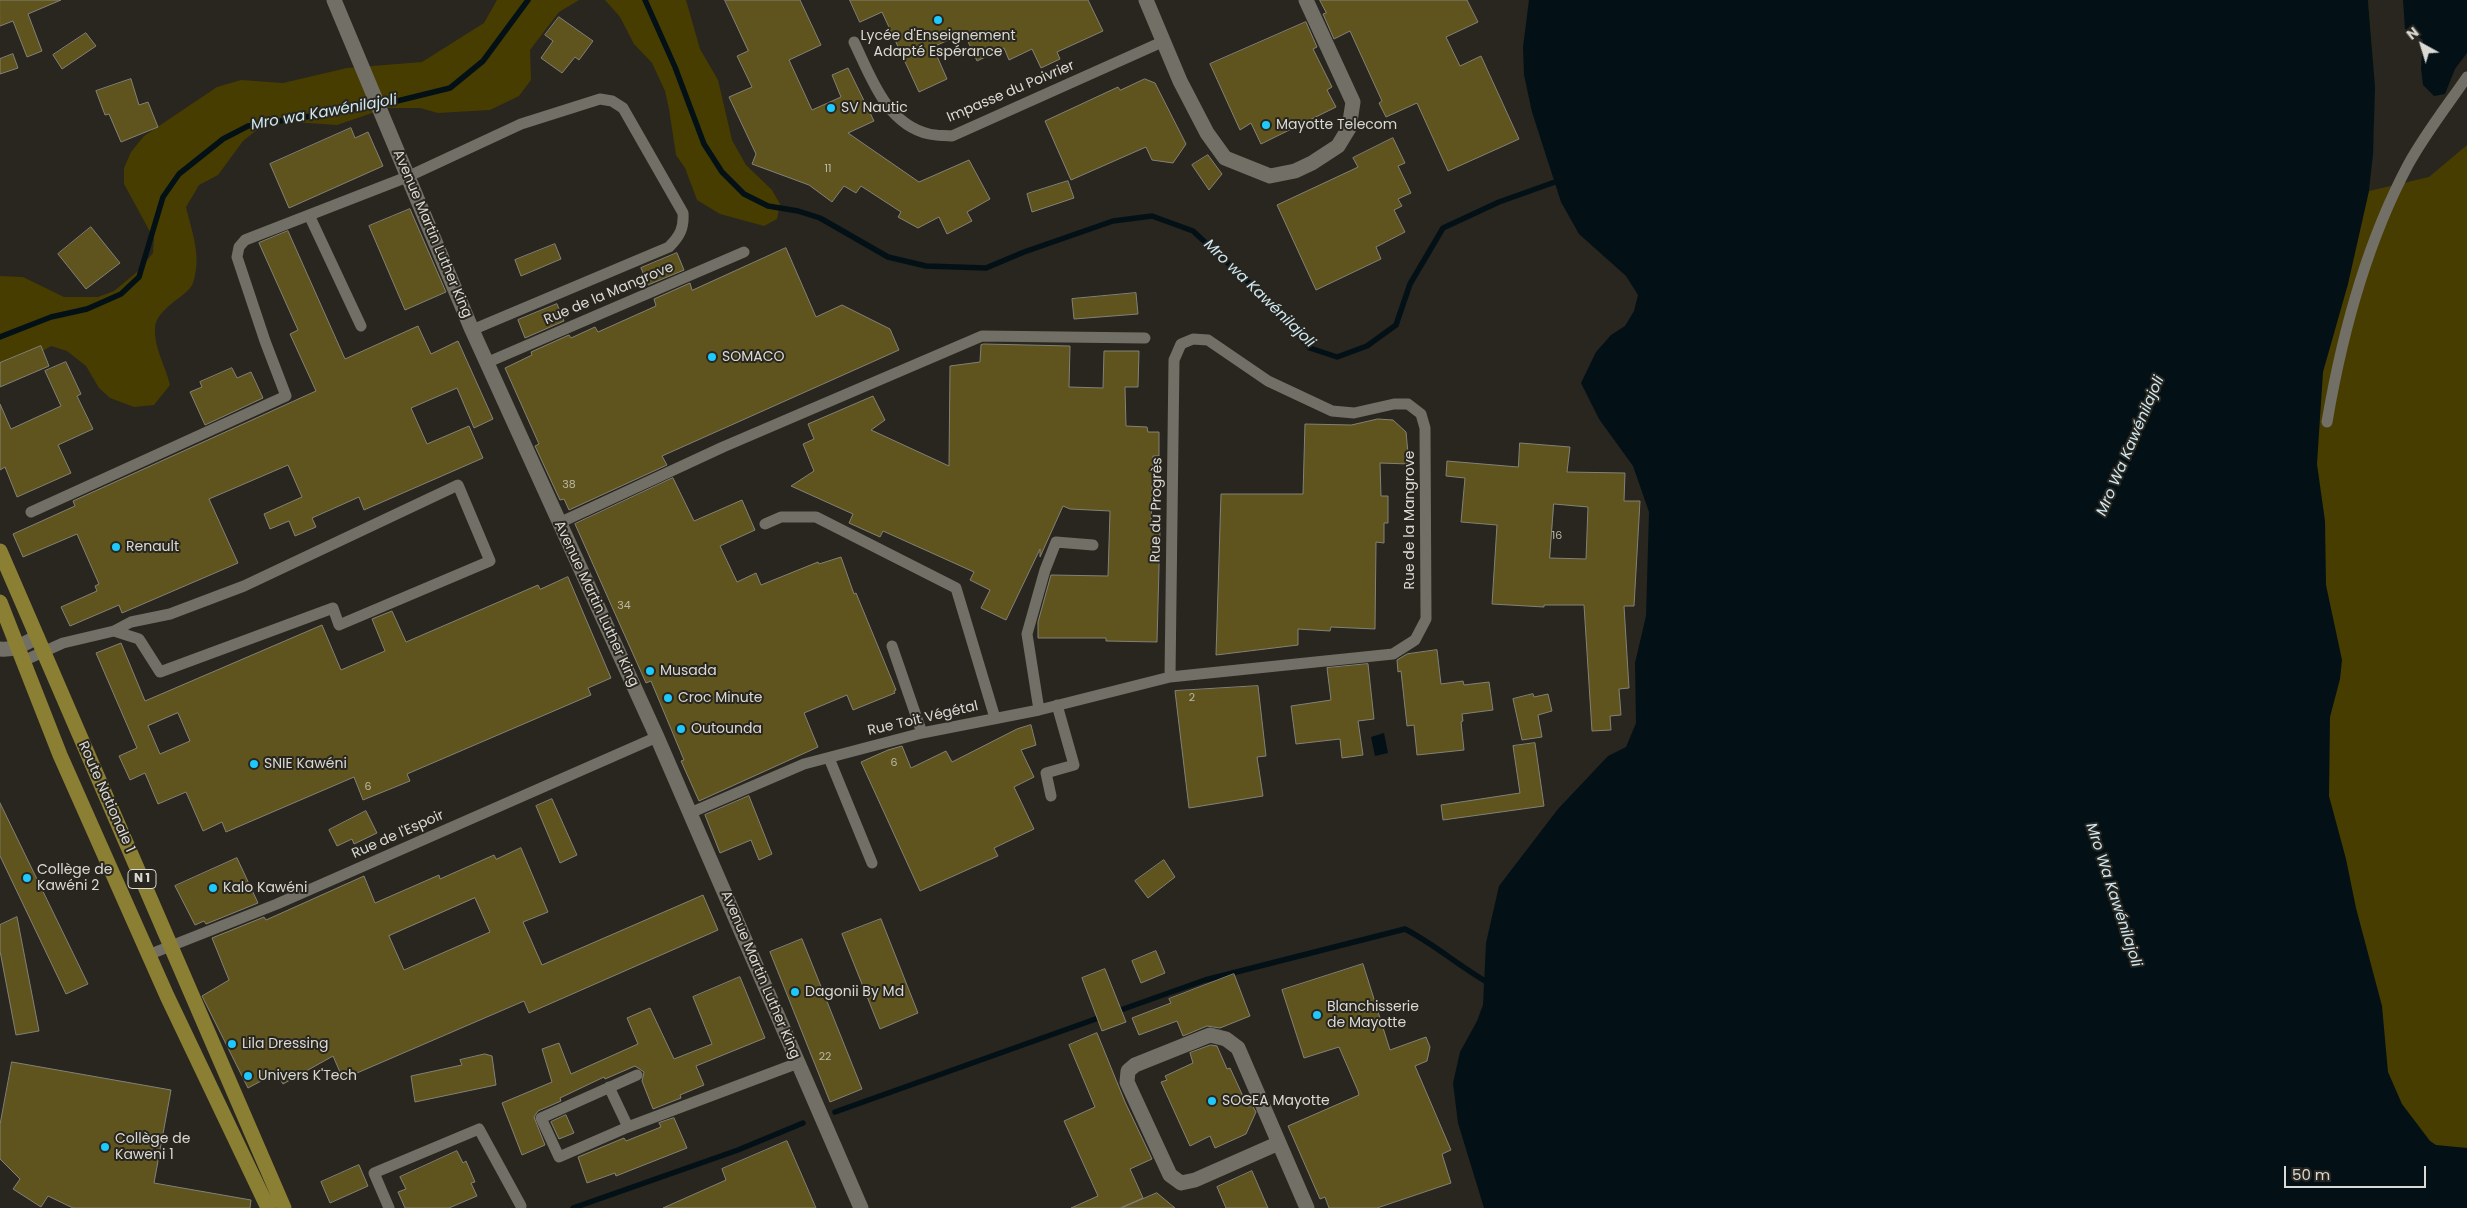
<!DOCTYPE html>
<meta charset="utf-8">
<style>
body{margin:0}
#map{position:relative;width:2467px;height:1208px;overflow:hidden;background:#28261e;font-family:Poppins,sans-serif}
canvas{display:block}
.north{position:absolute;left:2397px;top:20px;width:50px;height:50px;-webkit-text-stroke:4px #28261e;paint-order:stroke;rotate:321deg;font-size:14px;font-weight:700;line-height:20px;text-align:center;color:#dad9d4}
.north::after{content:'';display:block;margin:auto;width:18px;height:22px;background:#dad9d4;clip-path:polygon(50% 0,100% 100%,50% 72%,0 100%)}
.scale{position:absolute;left:2284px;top:1166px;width:142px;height:22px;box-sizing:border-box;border:2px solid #dad9d4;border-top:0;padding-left:6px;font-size:15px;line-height:18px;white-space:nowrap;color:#dad9d4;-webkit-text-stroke:4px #28261e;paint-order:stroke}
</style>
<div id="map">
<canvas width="2467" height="1208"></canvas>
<div class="north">N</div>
<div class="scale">50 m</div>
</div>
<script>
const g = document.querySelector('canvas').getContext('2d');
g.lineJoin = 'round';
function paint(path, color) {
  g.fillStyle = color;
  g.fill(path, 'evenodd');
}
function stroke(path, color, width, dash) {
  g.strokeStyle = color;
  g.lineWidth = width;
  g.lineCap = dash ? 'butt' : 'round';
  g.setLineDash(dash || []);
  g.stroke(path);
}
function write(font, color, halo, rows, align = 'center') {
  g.font = font + ' Poppins,sans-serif';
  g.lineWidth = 4;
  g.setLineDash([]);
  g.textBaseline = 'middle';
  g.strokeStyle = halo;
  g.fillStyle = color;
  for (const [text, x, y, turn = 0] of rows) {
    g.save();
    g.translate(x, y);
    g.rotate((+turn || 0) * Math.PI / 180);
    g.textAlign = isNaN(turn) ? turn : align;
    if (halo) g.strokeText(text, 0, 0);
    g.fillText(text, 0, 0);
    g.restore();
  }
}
const green = new Path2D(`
 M497,0H579L559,12L530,50L531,80L519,96L490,110L438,113L420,108H387L337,125L292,122L263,125L243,141L218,175L199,185L186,207C192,233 202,256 193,283C189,296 155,308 155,329C154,348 166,367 170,385L154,405L134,407L110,398L99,388L86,366L67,351L51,346L0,376V276L23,277L64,297H98L114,291L137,272L153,253L154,239L124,184V168L131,152L144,136L217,87L241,80L283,83L347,68L422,62L484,23Z
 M605,0H686L700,49L718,80L732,140L746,165L772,190L780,204L777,219L764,226L720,214L697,200L685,168L676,155L669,109L665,91L652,63L634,44L620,17Z
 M1955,0H2368C2374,66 2377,125 2369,191L2429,177L2467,145V1208L1585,33Z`);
const water = new Path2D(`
 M1529,0H2368L2375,87L2373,154L2369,191L2348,284L2323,372L2317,464L2325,521L2326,585L2342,660L2340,679L2330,717L2329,796L2346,859L2356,908L2382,1006L2388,1072L2402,1104L2430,1141L2436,1145L2467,1148V1208H1484L1458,1123L1453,1083L1460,1052L1477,1021L1483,1005L1486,943L1499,886L1558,809L1608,756L1626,747L1636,723L1635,663L1646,616L1649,512L1633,466L1599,419L1581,383L1596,352L1611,335L1625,326L1634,311L1638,295L1626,276L1579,234L1561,202L1532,112L1524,75L1523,47Z
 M2403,0H2467V53L2455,69L2445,94L2434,96L2423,85L2421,68L2423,40L2405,29Z
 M1384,733L1388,753L1375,756L1371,737Z`);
const stream = new Path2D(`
 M645,0L675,67L704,144L722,172L744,194L768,206L798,211L820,218L888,257L926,266L986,268L1024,252L1113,221L1152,216L1193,231L1255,288L1310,348L1337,357L1367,346L1396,325L1410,284L1443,228L1499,202L1555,182L1563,183
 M0,337L51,317L87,309L121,294L139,277L163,197L179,174L223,139L248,126L381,105L450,88L483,61L528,0
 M1115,1012L1205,980L1405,929C1436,945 1461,968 1492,985
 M835,1112L1104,1016
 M573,1208L738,1150L803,1123`);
const building = new Path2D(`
 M0,0H61L28,14L42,51L27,57L13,21L0,26Z
 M725,0H800L821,45L789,60L812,110L841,97L832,75L848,68L874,121L848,133L919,182L969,160L990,199L967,212L972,221L947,234L939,217L918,228L898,217L901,212L861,186L856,193L844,186L832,202L809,185L752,164L756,154L729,97L752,87L737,56L748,51Z
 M850,0H1088L1103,31L1057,52L1060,59L1041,68L1032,49L1009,60L1004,48L977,61L964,33L933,47L947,79L919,92L882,12L860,22Z
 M1320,0H1467L1478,22L1446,37L1460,66L1481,56L1519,139L1448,171L1417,103L1386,117L1379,103L1382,101L1350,31L1334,39L1323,14L1326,13Z
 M559,17L593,41L579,60L575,57L562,73L541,58L553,41L545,35Z
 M1306,22L1317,47L1313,49L1332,87L1327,90L1336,107L1261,144L1251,123L1240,130L1210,64Z
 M86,33L96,46L62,69L53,55Z
 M13,54L18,68L0,74V59Z
 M131,79L139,105L148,102L158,127L121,142L109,114L105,115L96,91Z
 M1145,79L1155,83L1186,144L1173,163L1152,160L1146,147L1071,180L1045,121L1118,87L1120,90Z
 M351,128L355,138L368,132L383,166L289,208L270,164Z
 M1393,138L1405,163L1398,166L1411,193L1398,199L1402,206L1394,210L1405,232L1376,247L1381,259L1316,290L1277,205L1354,169L1358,167L1353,158Z
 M1208,155L1222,174L1209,190L1192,165Z
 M1068,181L1074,198L1032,212L1027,194Z
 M410,209L446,292L405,310L369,226Z
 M91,227L120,263L86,289L58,254Z
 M288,231L345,359L418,326L431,354L458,341L493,419L474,428L457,388L411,408L427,444L469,426L483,458L364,510L359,497L312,518L316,527L295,536L289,521L270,529L264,514L302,497L288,465L209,499L238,563L122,613L119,605L70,626L61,607L97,591L95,586L99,584L77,534L23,557L13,534L75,506L73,501L316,391L290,334L298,330L259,243Z
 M555,244L561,259L521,276L515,260Z
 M786,248L816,317L842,305L890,329L899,350L662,456L667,465L569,510L564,499L560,500L535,446L539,444L505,368L532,355L531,352L569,335L571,338L595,327L598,332L656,306L654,299L690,283L692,290Z
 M677,253L684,270L648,285L641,268Z
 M1136,293L1138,314L1074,319L1072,299Z
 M557,304L564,321L525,338L518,320Z
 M984,344L1070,346L1069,387L1103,388L1104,351H1139L1138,387H1125L1126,426L1147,427L1148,432H1159V456H1153L1151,529L1160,530L1157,642L1106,641V638H1038V622L1051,575L1108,576L1110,511L1070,509L1063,506L1040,557V549L1006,620L981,608L990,590L970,580L974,572L883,531L880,537L849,523L853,514L791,486L814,471L803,444L814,439L808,424L873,396L885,420L871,430L949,466L950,366L980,362L981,345Z
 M41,346L49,366L0,387V363Z
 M66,362L81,394L77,396L93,429L58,445L71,473L17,497L5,467L0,470V404L11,429L61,406L45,371Z
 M232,368L237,378L251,372L263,398L205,425L190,392L202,387L200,382Z
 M1378,419L1393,420L1406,432L1409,464L1380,463L1381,496H1388V523H1384V543L1376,542L1375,629L1331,627L1330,631L1298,629V645L1216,655L1221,494H1303L1305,424L1351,425Z
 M1520,443L1570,447L1567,472L1625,473L1624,501H1640L1634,606H1624L1629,688L1619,689L1621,715L1610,716L1611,730L1592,731L1584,605H1544V607L1492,604L1497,525L1461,522L1465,478L1446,476L1447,461L1518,467ZM1554,504L1588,507L1586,559L1550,558Z
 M673,478L694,521L742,500L755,530L720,546L737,582L756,573L761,585L818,562L819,564L841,557L854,594L856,593L896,690L894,691L895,693L853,710L847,695L804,713L818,747L699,801L681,761L684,760L651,681L646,683L575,524Z
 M568,577L611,678L588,688L591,695L407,774L410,781L363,800L354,777L226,832L222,822L203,831L186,792L158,804L145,773L130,780L119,756L137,748L96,653L121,643L145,701L322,625L341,670L385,651L372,619L392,611L406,642L538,585L540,589ZM178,713L190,741L160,754L148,726Z
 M1437,650L1441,684L1463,681L1464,685L1489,682L1493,710L1462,714L1463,721L1461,722L1464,750L1417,755L1414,725L1407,726L1401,671L1398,672L1397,660L1407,654Z
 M1368,664L1374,719L1358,721L1363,755L1342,758L1340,739L1296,744L1291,706L1331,700L1327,668Z
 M1258,686L1266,756L1257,757L1263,796L1189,808L1175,691Z
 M1533,694L1534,697L1548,694L1552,711L1538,715L1542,737L1522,740L1513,699Z
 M1031,725L1036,745L1021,750L1034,777L1014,787L1034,829L994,848L998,856L920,891L861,762L888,750L902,746L911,768L946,751L952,762L1017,729Z
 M1535,743L1544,806L1443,820L1441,805L1520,793L1513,746Z
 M749,796L772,854L759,860L751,840L720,853L705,815Z
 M552,799L577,855L560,863L536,806Z
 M0,803L88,984L66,994L0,856Z
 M366,811L377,833L354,844L352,839L337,846L329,830Z
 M521,848L548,912L523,922L542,965L703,895L718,930L529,1013L524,1001L343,1079L333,1056L283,1084L276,1073L248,1088L202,996L229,980L212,938L264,917L266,920L364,876L375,903L439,875L440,879L494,855L496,859ZM475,898L490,932L404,970L389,936Z
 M237,858L258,903L206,924L204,921L195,925L175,886Z
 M1164,860L1175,877L1148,898L1135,881Z
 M17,917L39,1031L16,1035L0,951V925Z
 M881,919L918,1013L880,1029L842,934Z
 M802,939L862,1089L830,1102L770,952Z
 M1156,951L1165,973L1141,983L1132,961Z
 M1363,964L1390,1050L1426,1037L1430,1047L1427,1061L1415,1066L1451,1150L1442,1154L1451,1183L1377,1208H1329L1325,1197L1320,1199L1288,1126L1359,1095L1358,1091L1339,1047L1304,1058L1282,990Z
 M1105,969L1126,1022L1102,1031L1082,978Z
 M1234,974L1250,1016L1220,1028L1207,1026L1183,1036L1177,1021L1139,1035L1132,1018L1171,1003L1169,999Z
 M740,977L765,1038L696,1066L704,1085L680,1095L681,1098L653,1109L642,1081L644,1072L635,1066L605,1079L604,1077L560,1098L561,1101L538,1111L534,1117L545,1145L522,1155L502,1103L552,1082L542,1049L559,1043L571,1074L638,1044L627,1018L650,1008L674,1059L712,1044L693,997Z
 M1097,1033L1125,1102L1152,1159L1130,1169L1143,1198L1120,1208H1071L1098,1196L1064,1121L1095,1107L1069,1045Z
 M1211,1045L1217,1046L1227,1069L1230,1068L1248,1107L1252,1105L1256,1112L1246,1134L1215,1148L1210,1136L1190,1146L1161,1082L1167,1080L1165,1076L1193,1063L1190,1053Z
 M485,1054L492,1056L496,1085L415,1102L411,1076L462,1065L460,1060Z
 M12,1062L171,1090L154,1183L251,1200L250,1208H73L48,1196L41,1207L13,1189L20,1179L0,1159V1125Z
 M566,1115L574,1133L559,1139L551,1122Z
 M674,1118L687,1148L616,1176L615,1173L587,1183L578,1157L624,1138L626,1141L661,1127L659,1123Z
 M787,1141L816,1208H663L726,1180L722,1169Z
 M457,1151L463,1163L466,1161L475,1182L471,1183L477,1196L449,1208H405L398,1192L406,1189L400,1177Z
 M359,1165L368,1186L330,1203L321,1182Z
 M1252,1171L1268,1208H1226L1217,1187Z
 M1157,1193L1175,1208H1122Z`);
const lane = new Path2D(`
 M854,42C871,77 886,124 929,134C937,136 945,135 952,136L1162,42
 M309,215L361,326
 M486,363L744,252
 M2327,422C2342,334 2366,244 2408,165C2425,134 2447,106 2467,77
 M31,512L286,396L265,341L237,257L239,247L245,240L407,177L521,124L600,99L612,101L623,108L683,213C684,228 680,236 669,247L472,330
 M559,523L723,447L982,336L1145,338
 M765,524L781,517H816L956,588L995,718
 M892,646L922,733
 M23,661L63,643L114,631L139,639L160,672L333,608L339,625L490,561L458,485L244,586L170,614L131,622L114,631
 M1039,710L1027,634L1045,570L1056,542L1093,545
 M829,758L872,863
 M1051,796L1046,773L1074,765L1057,705
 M690,813L804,764L922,733L1039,710L1170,677L1393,654L1415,640L1426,619L1425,428L1421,414L1408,404H1394L1354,413L1332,411L1268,381L1208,340L1193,339L1181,344L1174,360L1170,677
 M148,955L277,904L657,737
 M637,1075L541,1118L559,1157L628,1127L798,1063
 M609,1087L628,1127
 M389,1208L374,1173L479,1129L521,1206`);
const street = new Path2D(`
 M334,0L472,330L657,737L861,1208
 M1146,0L1180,81L1207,133L1225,158L1270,176L1295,171L1312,163L1338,146L1349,128L1353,102L1306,0
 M0,649C13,651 26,643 37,637
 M1279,1143L1195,1180L1181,1183L1170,1175L1127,1082L1128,1071L1135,1065L1210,1035L1226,1039L1238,1048L1307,1208`);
const primary = new Path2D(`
 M0,551L284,1208
 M0,602L60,755L167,996L268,1208`);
const markers = [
 [938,20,5,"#1dc9fd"],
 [831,108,5,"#1dc9fd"],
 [1266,125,5,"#1dc9fd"],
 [712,357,5,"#1dc9fd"],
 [116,547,5,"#1dc9fd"],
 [650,671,5,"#1dc9fd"],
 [668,698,5,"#1dc9fd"],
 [681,729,5,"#1dc9fd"],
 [254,764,5,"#1dc9fd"],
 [27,878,5,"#1dc9fd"],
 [213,888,5,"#1dc9fd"],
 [795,992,5,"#1dc9fd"],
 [1317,1015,5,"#1dc9fd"],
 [232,1044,5,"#1dc9fd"],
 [248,1076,5,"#1dc9fd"],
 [1212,1101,5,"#1dc9fd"],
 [105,1147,5,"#1dc9fd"]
];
const numberNames = [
 ["11",828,169],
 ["38",569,485],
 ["16",1557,536],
 ["34",624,606],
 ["2",1192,698],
 ["6",894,763],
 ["6",368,787],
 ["22",825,1057]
];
const shields = [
 [142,879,28]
];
const shieldNames = [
 ["N 1",142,879]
];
const poiNames = [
 ["Lycée d'Enseignement",938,36,"center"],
 ["Adapté Espérance",938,52,"center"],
 ["SV Nautic",841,108],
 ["Mayotte Telecom",1276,125],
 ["SOMACO",722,357],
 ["Renault",126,547],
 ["Musada",660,671],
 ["Croc Minute",678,698],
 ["Outounda",691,729],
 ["SNIE Kawéni",264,764],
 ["Collège de",37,870],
 ["Kawéni 2",37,886],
 ["Kalo Kawéni",223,888],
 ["Dagonii By Md",805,992],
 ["Blanchisserie",1327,1007],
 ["de Mayotte",1327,1023],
 ["Lila Dressing",242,1044],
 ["Univers K'Tech",258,1076],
 ["SOGEA Mayotte",1222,1101],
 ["Collège de",115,1139],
 ["Kaweni 1",115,1155]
];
const streetNames = [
 ["Impasse du Poivrier",1011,92,-23],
 ["Avenue Martin Luther King",432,234,67],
 ["Rue de la Mangrove",609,294,-23],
 ["Rue du Progrès",1157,510,-89],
 ["Rue de la Mangrove",1410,520,-90],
 ["Avenue Martin Luther King",596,604,65],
 ["Rue Toit Végétal",923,719,-13],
 ["Route Nationale 1",106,797,66],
 ["Rue de l'Espoir",398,835,-24],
 ["Avenue Martin Luther King",760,975,67]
];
const waterNames = [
 ["Mro wa Kawénilajoli",324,113,-10],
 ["Mro wa Kawénilajoli",1259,294,44],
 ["Mro Wa Kawénilajoli",2131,446,-67],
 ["Mro Wa Kawénilajoli",2113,895,72]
];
paint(green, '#473d00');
paint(water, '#031117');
stroke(stream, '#031117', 5.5);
paint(building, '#5f541d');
stroke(building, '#838177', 1);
stroke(lane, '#716f66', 11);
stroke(street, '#716f66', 15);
stroke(primary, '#8b7f34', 15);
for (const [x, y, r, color] of markers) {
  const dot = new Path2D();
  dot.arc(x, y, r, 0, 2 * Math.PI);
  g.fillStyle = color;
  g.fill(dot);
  stroke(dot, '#28261e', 2);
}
write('11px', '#bbb8a6', null, numberNames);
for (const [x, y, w] of shields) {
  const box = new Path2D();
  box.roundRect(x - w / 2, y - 9.5, w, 19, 4);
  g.fillStyle = '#28261e';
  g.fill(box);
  stroke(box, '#dad9d4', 1);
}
write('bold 12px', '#dad9d4', null, shieldNames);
write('14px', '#dad9d4', '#28261e', poiNames, 'left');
write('14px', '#dad9d4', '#28261e', streetNames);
write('italic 15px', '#cfe9f4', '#28261e', waterNames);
</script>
